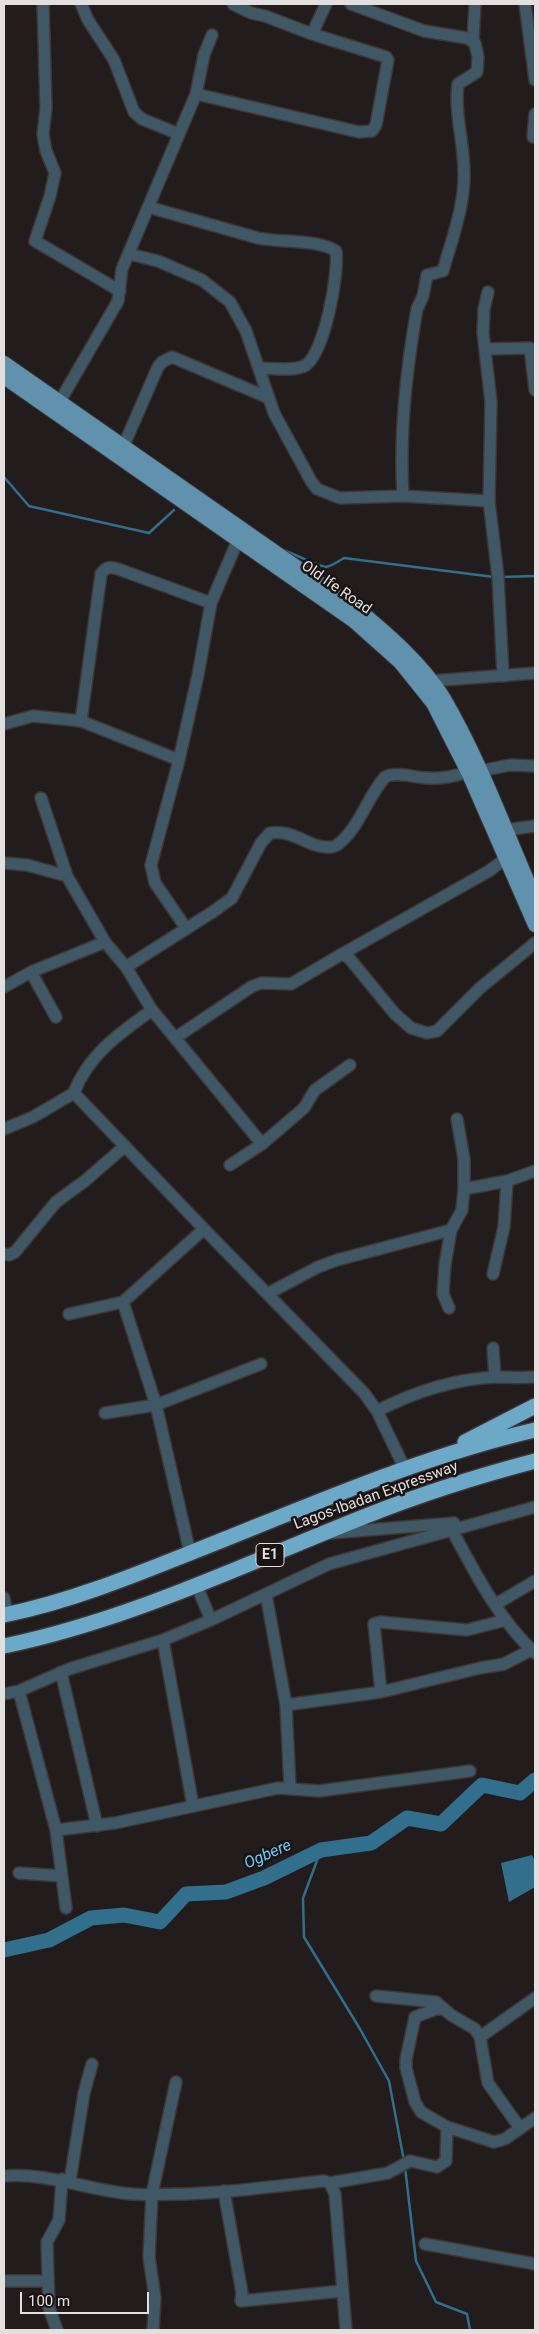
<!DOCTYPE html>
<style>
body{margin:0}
#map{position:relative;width:539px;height:2334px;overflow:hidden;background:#221c1c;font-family:Roboto,sans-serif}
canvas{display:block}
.frame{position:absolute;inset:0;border:5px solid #e4dfdf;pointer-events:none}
.scale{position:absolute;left:20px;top:2292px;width:129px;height:22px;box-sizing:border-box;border:2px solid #e4dfdf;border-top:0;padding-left:6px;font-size:15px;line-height:18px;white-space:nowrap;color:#e4dfdf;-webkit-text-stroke:4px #191313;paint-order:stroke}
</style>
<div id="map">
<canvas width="539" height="2334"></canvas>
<div class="frame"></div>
<div class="scale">100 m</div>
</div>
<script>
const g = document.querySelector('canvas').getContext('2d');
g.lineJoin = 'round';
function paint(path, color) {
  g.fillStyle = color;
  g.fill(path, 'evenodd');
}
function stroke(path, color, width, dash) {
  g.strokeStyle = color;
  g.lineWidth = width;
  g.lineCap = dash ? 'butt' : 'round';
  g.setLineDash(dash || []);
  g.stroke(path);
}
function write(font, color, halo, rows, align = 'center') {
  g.font = font + ' Roboto,sans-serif';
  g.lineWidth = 5;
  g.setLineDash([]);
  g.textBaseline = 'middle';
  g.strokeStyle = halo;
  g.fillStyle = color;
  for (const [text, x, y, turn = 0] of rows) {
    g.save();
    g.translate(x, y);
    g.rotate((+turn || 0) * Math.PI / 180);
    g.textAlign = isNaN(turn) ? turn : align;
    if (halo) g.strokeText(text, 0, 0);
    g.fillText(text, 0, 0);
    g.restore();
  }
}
const water = new Path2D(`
 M532,1855L535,1861V1887L509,1902L501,1863Z`);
const stream = new Path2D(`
 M4,477L29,506L149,533L174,510
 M281,549C290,552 320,567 326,567C332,566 339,561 344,558L494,577
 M502,577L535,576
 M321,1850L303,1898L304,1937L360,2029L389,2081L404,2161
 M405,2167L416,2261L436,2302L467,2314L470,2330`);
const river = new Path2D(`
 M4,1950L49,1940L91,1918L124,1915L160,1922L186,1894L226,1892L264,1878L321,1850L371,1843L407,1818L441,1824L482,1785L520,1793L535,1780`);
const minor = new Path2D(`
 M43,4L46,108L43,134L46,151L55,173L50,196L35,241L120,291
 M81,4L88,20L114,60L134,112L142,119L179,134
 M233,4L251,13L265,16L312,34L326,4
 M351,4L424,31L467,38L475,43L478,57L477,72L458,84C454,112 464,143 464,172C465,206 452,238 443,271L427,275L423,296L417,309C406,371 399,433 403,496
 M525,4L535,80
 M473,41L475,4
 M196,94L359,132L372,131L376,125L388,60L386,57L312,34
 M533,137L535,114
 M148,207L258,238C280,243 318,239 336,251C339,273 325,351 306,365C295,372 272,368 260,368
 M129,254L158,261L202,280L230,302L246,331L274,413L311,481L317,489L340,498L403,496L489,501
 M488,292L484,309L483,333L491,402L489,501L498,577L503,676
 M486,349L530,348L535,390
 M56,408L118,301L122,269L196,94L204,55L212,35
 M123,447L158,367L162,362L172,357L269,398
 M431,681L535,673
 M81,721L101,574C107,565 112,567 121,570L211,603
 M4,724L33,716L81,721L179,760
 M480,771L510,765L535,766
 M41,798L67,876L105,942L126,967L152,1010L262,1144
 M505,830L535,826
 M4,863L27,865L67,876
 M186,928L155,883L151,865L179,760L198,675L211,603L238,540
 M342,954L489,871L505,859
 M126,967L214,911L232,898L261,843L270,833C287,830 299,839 315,845C322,847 331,849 337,845C359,829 367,797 385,777C397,771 415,778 429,778C442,779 455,776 468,772
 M31,972L56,1017
 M4,987L31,972L105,942
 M175,1038L251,987L261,983L291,984L342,954L349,958L395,1014L411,1028L427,1033L437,1031L480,988L535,943
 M74,1093L204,1229L364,1393L377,1411L405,1469
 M4,1129L33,1117L74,1093C88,1055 121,1032 152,1010
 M230,1165L262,1144L304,1108L315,1090L350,1065
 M464,1189L507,1181L535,1171
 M4,1254L9,1255L15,1252L56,1202L86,1180L125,1146
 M493,1274L504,1227L507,1181
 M269,1293L318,1267L337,1260L451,1230
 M123,1302L156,1405L190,1553
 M449,1308L443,1294L445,1264L451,1230L462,1210L464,1189V1159L457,1119
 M69,1314L123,1302L204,1229
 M493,1348L495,1377
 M377,1411C414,1392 454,1379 496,1377C509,1377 522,1378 535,1377
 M105,1413L156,1405L261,1364
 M452,1530C475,1573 499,1620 535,1653
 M331,1533L454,1523
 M196,1584L211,1620
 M266,1594L286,1705L290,1788
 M4,1598L7,1614
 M496,1604L535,1581
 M163,1640L193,1806
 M61,1672L97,1826
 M19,1691L56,1830L66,1908
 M381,1692L374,1624L380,1622L467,1630L506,1620
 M4,1694L19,1691L69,1669L163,1640L211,1620L329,1564L535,1507
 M286,1705L381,1692L480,1668L504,1664L531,1650
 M56,1830L115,1823L278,1788L319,1791L470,1771
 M19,1873L62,1876
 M376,1996L436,2002L451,2015L475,2029L480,2037L488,2083L520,2128
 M443,2009H436L415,2017L406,2059V2068L415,2102L421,2112L447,2127L494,2142L505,2139L535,2118
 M480,2037L535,1998
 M4,2176C48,2172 89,2191 132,2194C196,2197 260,2188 324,2181L330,2183L335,2194L346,2330
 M70,2181L84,2093L92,2064
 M330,2183L388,2173L410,2161L437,2167L446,2161L447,2127
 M224,2191L242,2293L241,2301L342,2291
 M425,2244L535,2264
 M4,2281H48
 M57,2330L49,2308L47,2242L59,2220L62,2179
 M153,2330L155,2298L149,2257L152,2194L176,2082`);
const major = new Path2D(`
 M4,363L361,612C391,637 422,664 443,697C480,760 506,832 535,899
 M4,377L354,621L400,662L433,703L468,772L535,925`);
const highway = new Path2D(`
 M465,1442L535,1406
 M4,1615C68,1602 130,1577 190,1553C302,1509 418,1457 535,1430
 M4,1646C130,1620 247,1563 366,1516C421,1494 478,1476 535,1461`);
const shields = [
 [270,1555,28]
];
const shieldNames = [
 ["E1",270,1555]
];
const streetNames = [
 ["Old Ife Road",336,588,35],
 ["Lagos-Ibadan Expressway",376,1496,-20]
];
const waterNames = [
 ["Ogbere",268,1855,-24]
];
paint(water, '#316f8d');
stroke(stream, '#316f8d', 2.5);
stroke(river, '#316f8d', 15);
stroke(minor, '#3d3737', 14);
stroke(major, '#3d3737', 16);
stroke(highway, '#3d3737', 18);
stroke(minor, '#405865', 11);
stroke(major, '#6092ad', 14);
stroke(highway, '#6ca9c9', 15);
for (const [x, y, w] of shields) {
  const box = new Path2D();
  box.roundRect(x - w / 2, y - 11.5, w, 23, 4);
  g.fillStyle = '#191313';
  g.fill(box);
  stroke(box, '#e4dfdf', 1);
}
write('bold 14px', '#e4dfdf', null, shieldNames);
write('15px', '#e4dfdf', '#191313', streetNames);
write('italic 16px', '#6fcaf8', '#191313', waterNames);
</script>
